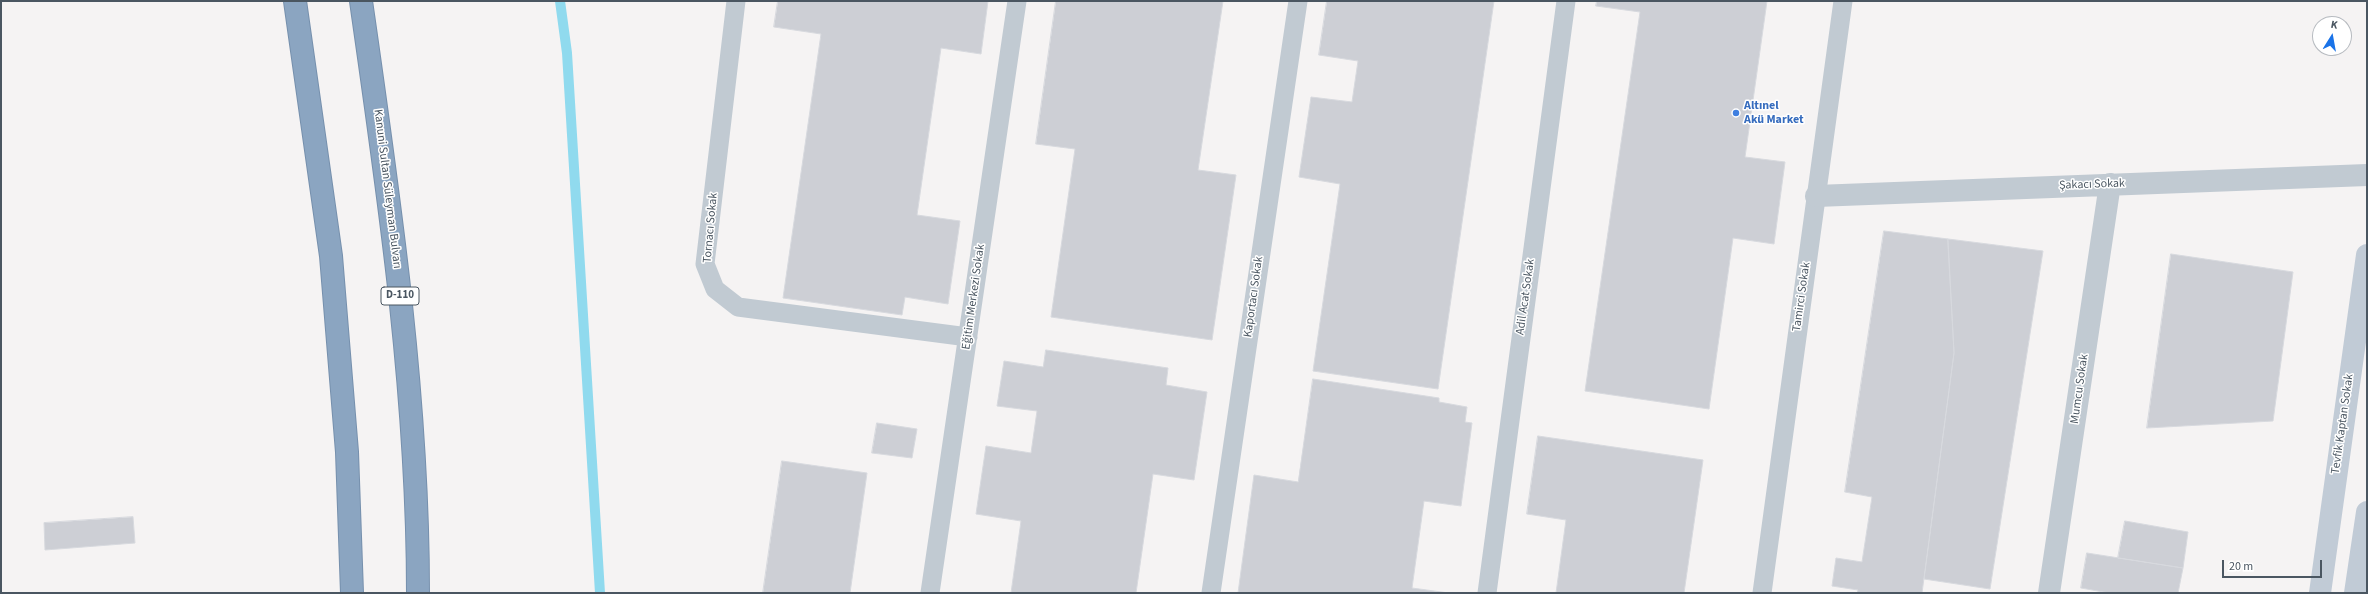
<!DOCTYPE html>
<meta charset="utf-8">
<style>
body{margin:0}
#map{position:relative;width:2368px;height:594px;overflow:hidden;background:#f5f3f3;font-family:"Source Sans 3",sans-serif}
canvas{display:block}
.frame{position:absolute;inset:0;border:2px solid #4a5661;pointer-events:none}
.north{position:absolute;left:2312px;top:16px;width:40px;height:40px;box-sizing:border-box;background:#fff;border:1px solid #b7bbc0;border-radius:50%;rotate:11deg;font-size:11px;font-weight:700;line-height:16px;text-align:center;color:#4a5661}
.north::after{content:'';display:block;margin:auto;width:14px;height:18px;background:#1a73e8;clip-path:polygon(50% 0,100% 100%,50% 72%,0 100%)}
.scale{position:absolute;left:2222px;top:560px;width:100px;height:18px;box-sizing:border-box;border:2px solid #4a5661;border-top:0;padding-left:5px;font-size:12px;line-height:14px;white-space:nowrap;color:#4a5661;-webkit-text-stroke:3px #fff;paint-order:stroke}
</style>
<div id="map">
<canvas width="2368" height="594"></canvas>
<div class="frame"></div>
<div class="north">K</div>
<div class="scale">20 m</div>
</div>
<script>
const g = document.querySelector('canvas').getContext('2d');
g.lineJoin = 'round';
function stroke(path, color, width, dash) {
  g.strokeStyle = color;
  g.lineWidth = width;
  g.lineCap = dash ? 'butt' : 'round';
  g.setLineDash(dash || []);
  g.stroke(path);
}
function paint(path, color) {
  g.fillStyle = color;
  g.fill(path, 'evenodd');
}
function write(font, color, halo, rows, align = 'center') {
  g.font = font + ' "Source Sans 3",sans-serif';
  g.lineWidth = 3;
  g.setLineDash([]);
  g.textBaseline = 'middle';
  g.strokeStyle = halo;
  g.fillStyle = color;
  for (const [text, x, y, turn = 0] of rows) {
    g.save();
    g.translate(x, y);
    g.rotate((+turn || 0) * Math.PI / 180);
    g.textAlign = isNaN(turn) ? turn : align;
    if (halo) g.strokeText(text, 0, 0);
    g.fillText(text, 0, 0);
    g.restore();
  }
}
const stream = new Path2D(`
 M560,1L567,53L600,593`);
const building = new Path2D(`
 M778,1H988L981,54L941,48L917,215L960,221L948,304L905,297L902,315L783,298L821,34L774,27Z
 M1056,1H1223L1198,170L1236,175L1212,340L1051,317L1075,149L1036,144Z
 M1327,1H1494L1438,389L1313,371L1340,184L1299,177L1311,97L1352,102L1358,61L1319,55Z
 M1597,1H1767L1745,157L1785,162L1774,244L1733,238L1709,409L1585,391L1640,12L1596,6Z
 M1884,231L1948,239L1954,353L1922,593H1857L1858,590L1832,586L1836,558L1862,562L1872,497L1845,492Z
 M1948,239L2043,251L1990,589L1924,579L1954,353Z
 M2171,254L2293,272L2273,421L2147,428Z
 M1046,350L1168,368L1166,385L1207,392L1194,480L1153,474L1136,593H1011L1021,521L976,514L986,446L1031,453L1037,411L997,406L1004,361L1043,367Z
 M1313,379L1439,398V402L1467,407L1465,422L1472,423L1461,506L1424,501L1412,588L1449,593H1238L1254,475L1298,482Z
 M877,423L917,429L912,458L872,453Z
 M1538,436L1703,460L1684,593H1556L1566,520L1527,514Z
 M782,461L867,473L850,593H763Z
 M133,517L135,543L45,550L44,523Z
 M2125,521L2188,532L2183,568L2118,558Z
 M2087,553L2183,568L2178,593H2109L2081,588Z`);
const lane = new Path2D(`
 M736,1L705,264L715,289L738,307L968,337
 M930,593L1017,1
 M1211,593L1298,1
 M1487,593L1566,1
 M1762,593L1843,1`);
const street = new Path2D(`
 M1816,196L2367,175
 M2049,593L2110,184`);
const secondary = new Path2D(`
 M2320,593L2367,255
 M2355,593L2367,512`);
const highway = new Path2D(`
 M295,1L331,256L347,452L352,593
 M361,1C389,197 418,394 418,593`);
const markers = [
 [1736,113,4,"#3f7fe0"]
];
const shields = [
 [400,296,38]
];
const shieldNames = [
 ["D-110",400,296]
];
const shopNames = [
 ["Altınel",1744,106],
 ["Akü Market",1744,120]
];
const streetNames = [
 ["Şakacı Sokak",2092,185,-2],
 ["Kanuni Sultan Süleyman Bulvarı",387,189,83],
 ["Tornacı Sokak",711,228,-85],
 ["Eğitim Merkezi Sokak",974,297,-82],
 ["Kaportacı Sokak",1254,297,-82],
 ["Adil Acat Sokak",1526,297,-82],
 ["Tamirci Sokak",1802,297,-82],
 ["Mumcu Sokak",2080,389,-82],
 ["Tevfik Kaptan Sokak",2343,424,-82]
];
stroke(stream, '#90daee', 10);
paint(building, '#cdcfd5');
stroke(building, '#d7d9de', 1);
stroke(highway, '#7690ad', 24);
stroke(lane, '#c1cad2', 19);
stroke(street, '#c1cad2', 22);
stroke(secondary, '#c1cbd6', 22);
stroke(highway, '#8ba5c1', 22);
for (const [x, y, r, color] of markers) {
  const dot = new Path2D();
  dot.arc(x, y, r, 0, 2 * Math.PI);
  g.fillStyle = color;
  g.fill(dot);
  stroke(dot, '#fff', 1.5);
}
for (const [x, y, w] of shields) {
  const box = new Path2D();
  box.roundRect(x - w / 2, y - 9, w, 18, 3);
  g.fillStyle = '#fff';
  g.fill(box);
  stroke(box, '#4a5661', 1);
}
write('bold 11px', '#4a5661', null, shieldNames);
write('bold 12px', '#366cbe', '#fff', shopNames, 'left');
write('12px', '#4a5661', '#fff', streetNames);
</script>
